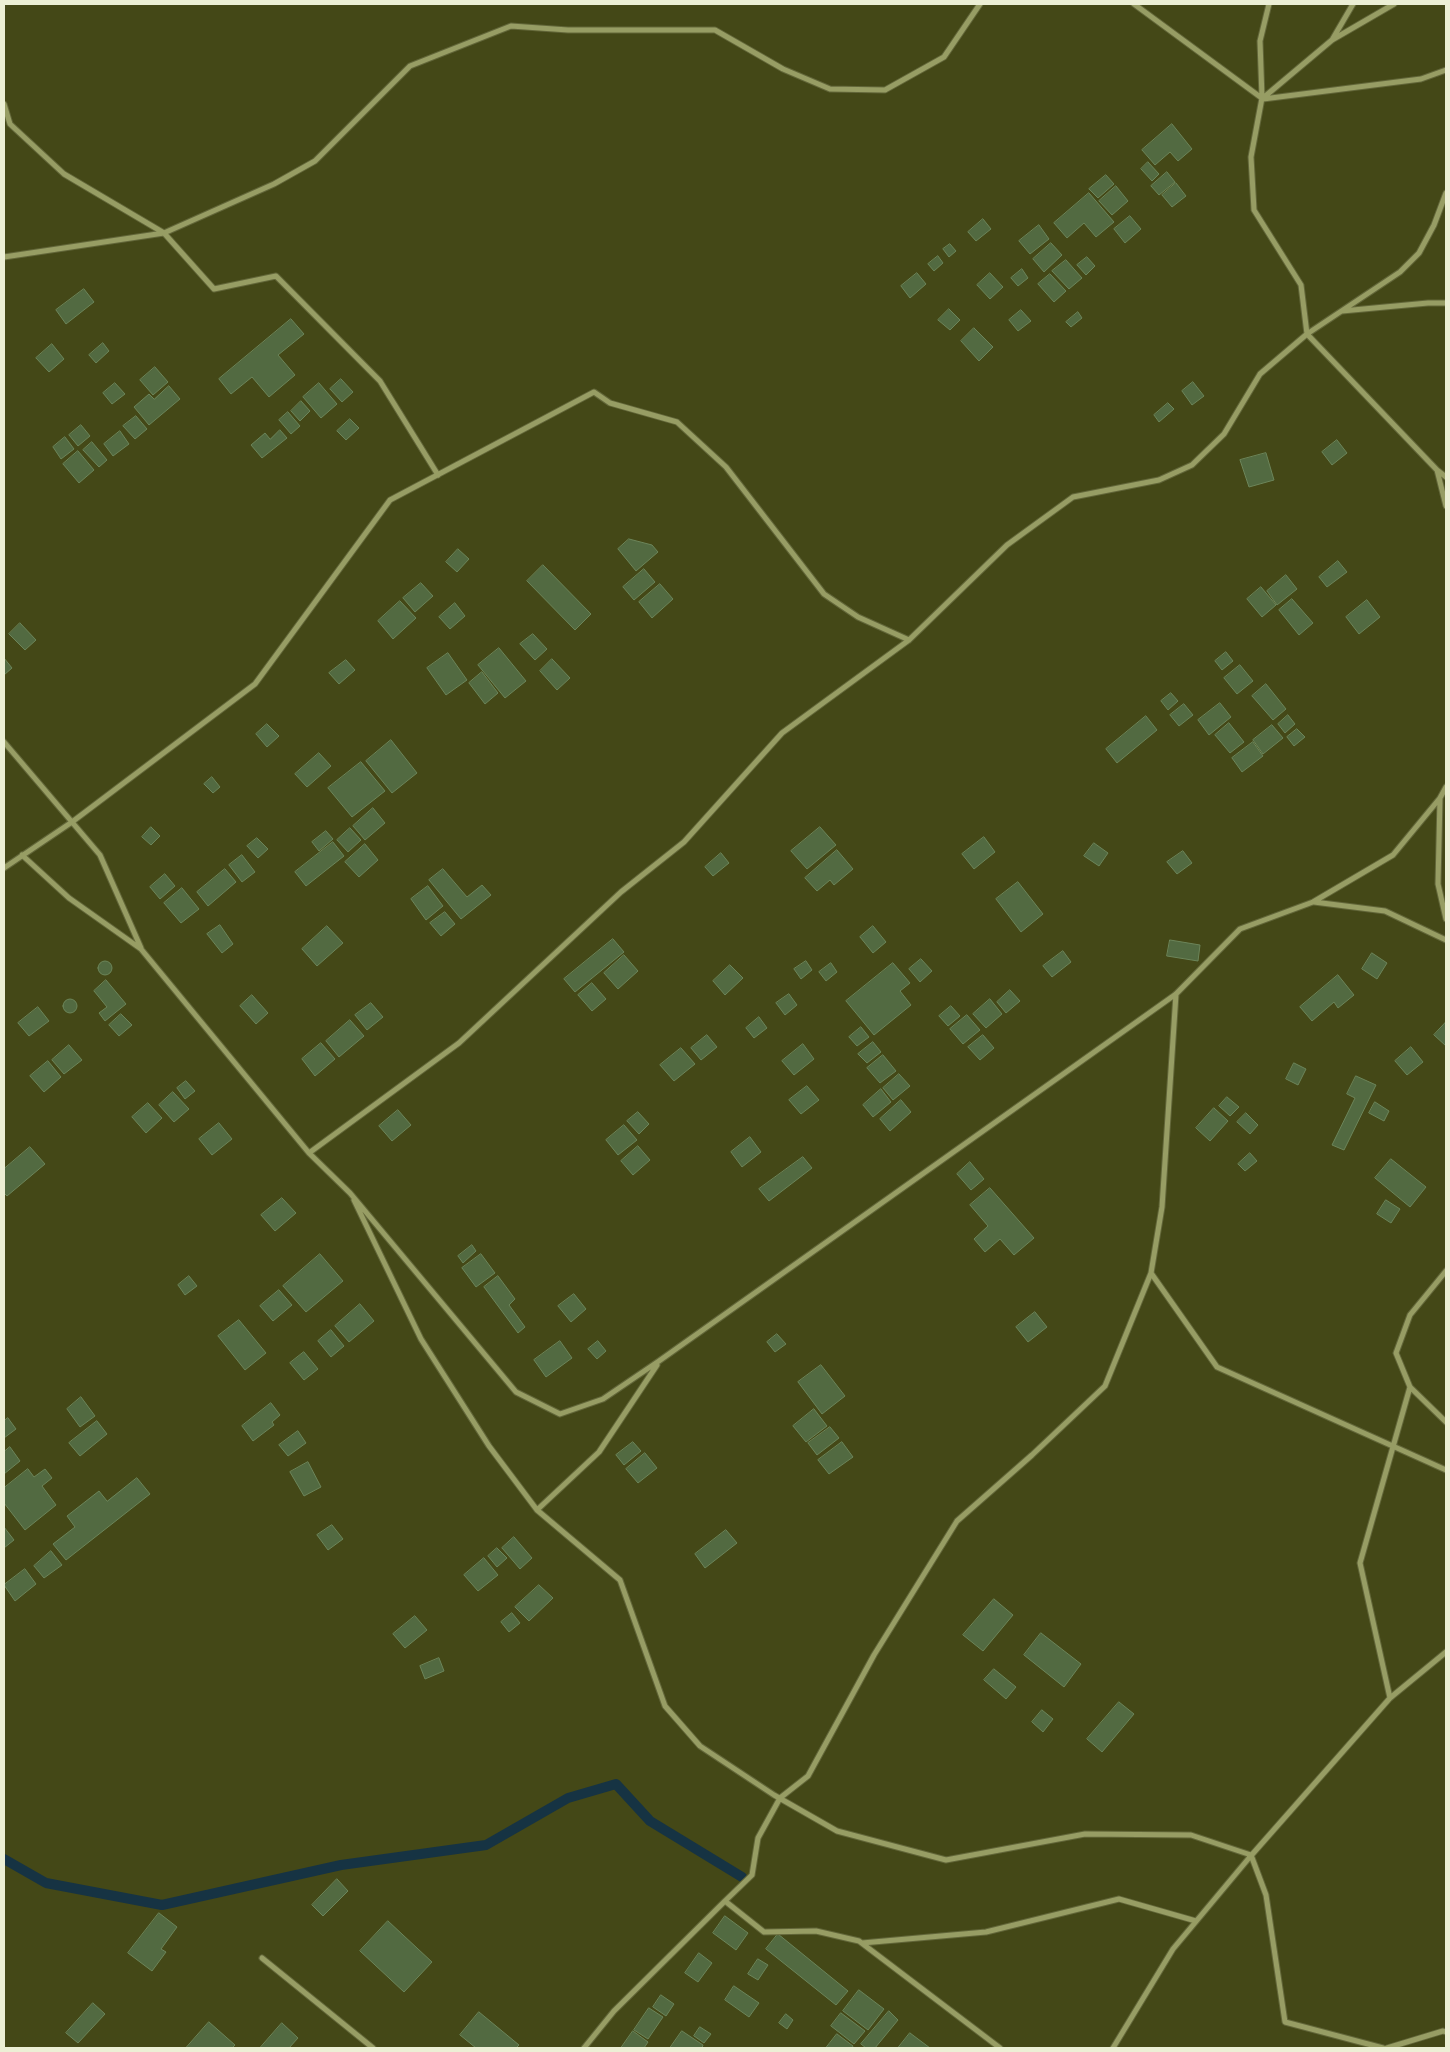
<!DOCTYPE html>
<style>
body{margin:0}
#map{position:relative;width:1450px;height:2052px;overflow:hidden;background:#444817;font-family:"IBM Plex Serif",serif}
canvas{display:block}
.frame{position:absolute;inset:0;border:5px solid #ecefd5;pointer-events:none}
</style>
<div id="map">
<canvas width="1450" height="2052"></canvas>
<div class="frame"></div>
</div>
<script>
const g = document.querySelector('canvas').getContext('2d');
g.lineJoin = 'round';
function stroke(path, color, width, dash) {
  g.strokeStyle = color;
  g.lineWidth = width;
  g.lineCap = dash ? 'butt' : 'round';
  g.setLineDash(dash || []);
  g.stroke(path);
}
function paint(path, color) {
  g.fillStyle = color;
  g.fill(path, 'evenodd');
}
const stream = new Path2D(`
 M4,1859L46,1883L162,1905L341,1865L486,1845L568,1798L616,1784L650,1821L742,1877`);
const building = new Path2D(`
 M1172,124L1192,149L1178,161L1170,152L1155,165L1142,150Z
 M1148,162L1159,174L1152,181L1141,169Z
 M1167,172L1175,182L1159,195L1151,186Z
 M1106,175L1114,184L1098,198L1089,189Z
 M1176,183L1186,196L1172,207L1162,195Z
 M1116,186L1128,201L1112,215L1099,201Z
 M1089,193L1114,222L1096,237L1084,223L1067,238L1054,223Z
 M1130,216L1141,229L1125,243L1114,229Z
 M983,219L991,229L976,241L968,232Z
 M1039,225L1049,239L1030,254L1019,241Z
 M1051,243L1062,255L1044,272L1033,259Z
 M950,244L956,251L949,257L943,249Z
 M938,256L943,263L934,271L928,264Z
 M1087,257L1095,266L1086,275L1077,265Z
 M1066,260L1082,278L1069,289L1052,271Z
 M1022,269L1028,278L1018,286L1011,278Z
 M917,273L926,284L910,298L901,286Z
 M990,273L1003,287L990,299L977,285Z
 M1050,274L1066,291L1054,302L1038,284Z
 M84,289L94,302L66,324L56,310Z
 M949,309L960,320L950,330L938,320Z
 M1021,310L1031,321L1018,331L1009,320Z
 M1078,312L1082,318L1071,327L1066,322Z
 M291,319L304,334L278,355L295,375L269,397L252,377L231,394L219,379Z
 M974,328L993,347L979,361L961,341Z
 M103,343L109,351L96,363L89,355Z
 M52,344L64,359L49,372L36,358Z
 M155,367L168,382L153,395L140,380Z
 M341,379L353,392L342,402L330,389Z
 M1193,382L1204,396L1192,405L1182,391Z
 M115,383L125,394L112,404L103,393Z
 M319,383L337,404L321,418L303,397Z
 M169,386L180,399L149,425L134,407L149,394L154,399Z
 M301,401L310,411L300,421L291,411Z
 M1168,403L1174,409L1159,422L1154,415Z
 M288,412L300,426L291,434L279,420Z
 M136,416L147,429L135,439L123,426Z
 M350,419L359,428L346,440L337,431Z
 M81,425L90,436L78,446L69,435Z
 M280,430L287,438L262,458L251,445L265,433L270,439Z
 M120,431L129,444L113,456L104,444Z
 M65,437L74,449L61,459L53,447Z
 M1337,440L1347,453L1332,465L1322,452Z
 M92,442L107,460L99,467L83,450Z
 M78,451L94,470L79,483L63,464Z
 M1266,453L1274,480L1249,487L1240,460Z
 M629,539L652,545L658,552L636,571L618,549Z
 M458,549L469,559L457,572L446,562Z
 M1338,561L1347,572L1327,587L1319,577Z
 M543,565L591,614L575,630L527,581Z
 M644,569L655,582L634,600L623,587Z
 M1286,575L1297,589L1277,605L1267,591Z
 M421,583L433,596L415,612L403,598Z
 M660,584L673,599L652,618L639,602Z
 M1261,587L1276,605L1262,617L1247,599Z
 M1292,599L1313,623L1299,635L1279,610Z
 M1367,600L1380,617L1359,634L1346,617Z
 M400,601L416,618L393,639L378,621Z
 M455,603L465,616L450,629L439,617Z
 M20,623L36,640L25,650L9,634Z
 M533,634L547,649L535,660L520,644Z
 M499,648L526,681L505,698L478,665Z
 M1226,652L1233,661L1222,670L1215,661Z
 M448,653L467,680L446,695L427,668Z
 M4,658L12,668L4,675Z
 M552,659L570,678L557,690L540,671Z
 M346,660L355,670L339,684L329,673Z
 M1240,665L1253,681L1237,694L1224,678Z
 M482,672L498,693L485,704L469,683Z
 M1266,684L1286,709L1273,720L1252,696Z
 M1171,693L1178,701L1168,710L1161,701Z
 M1220,703L1231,717L1209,735L1198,720Z
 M1184,704L1193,715L1179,726L1170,715Z
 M1288,715L1295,724L1285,733L1278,724Z
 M1146,716L1157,730L1117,763L1106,749Z
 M1229,723L1244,742L1230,753L1215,735Z
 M267,724L279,736L267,747L256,734Z
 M1272,725L1283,738L1263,754L1253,740Z
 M1297,729L1305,737L1294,746L1287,737Z
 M391,740L417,773L392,793L366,761Z
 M1253,742L1263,756L1242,772L1232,758Z
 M319,753L331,766L307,787L295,774Z
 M361,762L385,791L352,817L328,788Z
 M212,777L220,787L213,793L204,784Z
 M373,808L385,823L365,840L353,826Z
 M151,827L160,836L151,845L142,837Z
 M820,827L836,845L807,869L791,851Z
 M350,828L361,840L348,852L337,840Z
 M326,831L333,839L319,851L312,842Z
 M984,837L995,852L974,869L962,854Z
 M257,838L268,849L258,858L247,846Z
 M333,842L344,856L306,886L295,872Z
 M1094,843L1108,853L1099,866L1084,856Z
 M365,844L378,860L359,877L345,862Z
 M837,850L853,869L834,885L830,880L817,891L805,878Z
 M1183,851L1192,863L1177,874L1167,862Z
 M721,853L729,863L713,876L705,867Z
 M242,855L255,872L242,882L229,865Z
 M225,869L236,882L208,906L197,892Z
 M443,869L467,897L482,885L491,895L461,919L429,880Z
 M165,874L175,886L160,899L150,887Z
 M1018,882L1043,914L1021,932L996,899Z
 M428,886L443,906L426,920L411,899Z
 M182,888L199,909L181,923L164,903Z
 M445,912L455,924L441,936L430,923Z
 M220,925L233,944L222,953L207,934Z
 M327,926L343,943L317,966L302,949Z
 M873,926L886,942L873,953L860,937Z
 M613,939L624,952L575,992L564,979Z
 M1170,940L1200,945L1198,961L1167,956Z
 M1063,951L1071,962L1052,977L1043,966Z
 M1372,953L1387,963L1377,979L1362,969Z
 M624,955L638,971L618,989L604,973Z
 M921,959L932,971L920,982L909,969Z
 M806,961L812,970L801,979L794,969Z
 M98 968a7 7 0 1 1 14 0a7 7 0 1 1-14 0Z
 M831,963L837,972L826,981L819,972Z
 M893,963L910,983L900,991L911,1005L874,1035L846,1001Z
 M730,965L743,978L725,995L713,981Z
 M1338,975L1354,995L1338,1008L1334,1002L1312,1021L1300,1007Z
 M106,980L126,1004L105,1021L99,1013L107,1007L94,991Z
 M592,983L606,999L592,1011L578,995Z
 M1010,990L1020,1001L1006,1013L997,1002Z
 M789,994L797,1005L785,1015L776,1003Z
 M252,995L268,1013L256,1024L240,1006Z
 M990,999L1002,1014L986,1028L973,1014Z
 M63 1006a7 7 0 1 1 14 0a7 7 0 1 1-14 0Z
 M371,1003L383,1017L367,1030L355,1015Z
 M951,1006L960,1016L948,1026L939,1016Z
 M38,1007L49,1021L29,1036L18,1023Z
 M121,1014L132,1025L119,1036L109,1025Z
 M967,1015L980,1030L963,1044L950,1029Z
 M759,1017L767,1028L754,1038L746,1028Z
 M350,1020L364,1036L339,1057L326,1041Z
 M1446,1022V1046L1434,1035Z
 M861,1027L869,1037L857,1046L849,1037Z
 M707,1035L717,1047L701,1060L691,1048Z
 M983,1035L994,1048L980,1060L968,1047Z
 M873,1042L881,1052L867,1063L858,1054Z
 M321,1043L335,1059L315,1076L302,1059Z
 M803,1044L814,1059L794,1075L782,1061Z
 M69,1045L82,1060L64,1074L52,1060Z
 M1411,1047L1423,1062L1407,1075L1395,1061Z
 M681,1048L695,1064L674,1081L660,1065Z
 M883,1055L896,1071L880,1083L867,1068Z
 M48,1061L61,1077L44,1092L30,1076Z
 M1294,1063L1306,1069L1298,1085L1286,1079Z
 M899,1074L910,1086L893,1100L883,1088Z
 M1356,1076L1376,1085L1344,1150L1332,1145L1355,1098L1347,1094Z
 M186,1081L195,1091L185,1099L177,1088Z
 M807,1086L819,1100L801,1114L789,1100Z
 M881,1089L891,1102L873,1117L863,1105Z
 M173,1092L189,1109L174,1122L159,1105Z
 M1227,1097L1239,1107L1230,1116L1219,1106Z
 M901,1100L911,1112L890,1131L880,1119Z
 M1375,1102L1389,1111L1384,1121L1369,1113Z
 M148,1103L162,1118L146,1133L132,1117Z
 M1214,1108L1228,1121L1210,1141L1196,1128Z
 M398,1110L411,1125L392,1141L379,1126Z
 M638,1112L649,1124L639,1134L627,1121Z
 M1246,1113L1258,1125L1250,1134L1237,1122Z
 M219,1123L232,1139L212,1155L199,1139Z
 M624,1125L637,1140L618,1155L606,1140Z
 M750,1137L761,1152L742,1167L731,1152Z
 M638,1146L650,1160L633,1175L621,1161Z
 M30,1147L45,1164L7,1196L4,1193V1169Z
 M1250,1153L1257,1161L1245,1171L1238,1164Z
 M803,1157L812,1168L769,1201L759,1189Z
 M1391,1159L1426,1187L1410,1207L1375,1178Z
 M970,1162L984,1179L971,1190L957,1174Z
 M990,1188L1034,1238L1014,1255L1000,1239L985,1252L974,1239L988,1226L970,1205Z
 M282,1198L296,1213L275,1231L261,1215Z
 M1386,1200L1400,1209L1391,1223L1377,1214Z
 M472,1245L476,1251L463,1263L458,1256Z
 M320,1254L343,1281L306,1312L283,1286Z
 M481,1254L495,1273L476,1287L462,1268Z
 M189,1276L197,1286L185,1295L178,1285Z
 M498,1276L515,1299L509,1305L525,1327L518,1333L484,1287Z
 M279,1290L292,1305L273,1321L260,1306Z
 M574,1294L586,1309L571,1322L558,1306Z
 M360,1304L374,1321L349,1342L335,1326Z
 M1035,1312L1047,1327L1028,1342L1016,1327Z
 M239,1320L266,1353L245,1370L218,1336Z
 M331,1330L344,1346L331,1357L318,1341Z
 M777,1334L786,1344L775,1352L767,1342Z
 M560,1341L572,1358L546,1377L534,1360Z
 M598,1341L606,1351L597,1359L588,1349Z
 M304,1352L318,1369L304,1380L290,1363Z
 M821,1365L845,1396L822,1414L798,1382Z
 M81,1397L95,1416L80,1427L67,1409Z
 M271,1403L280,1415L272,1422L274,1425L253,1441L242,1426Z
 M814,1409L827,1426L806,1442L793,1426Z
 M8,1418L16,1429L4,1438V1421Z
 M97,1421L107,1434L80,1456L69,1443Z
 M830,1427L839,1438L817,1455L808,1443Z
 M298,1431L306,1443L288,1456L279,1445Z
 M633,1442L641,1451L624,1465L616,1455Z
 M842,1442L853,1457L829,1474L818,1460Z
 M10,1447L20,1461L4,1474V1452Z
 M645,1453L657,1468L638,1483L626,1469Z
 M308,1462L321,1487L304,1496L290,1472Z
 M28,1469L34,1477L45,1469L52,1478L42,1486L56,1505L25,1530L4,1503V1488Z
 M137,1478L150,1494L66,1560L53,1544L75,1527L67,1516L99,1491L107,1501Z
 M332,1525L343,1539L328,1550L317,1535Z
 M4,1527L14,1540L4,1548Z
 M726,1530L737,1543L705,1568L695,1554Z
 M514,1537L532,1558L520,1569L502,1548Z
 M497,1548L507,1558L497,1567L488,1556Z
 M51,1551L62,1565L44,1578L34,1566Z
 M484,1558L498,1575L478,1591L464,1575Z
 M25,1569L36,1584L15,1601L4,1585Z
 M539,1585L553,1598L529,1621L515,1607Z
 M994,1599L1013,1615L983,1651L963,1635Z
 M512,1613L520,1623L509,1632L501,1622Z
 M415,1616L427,1630L405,1648L393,1634Z
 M1041,1633L1081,1664L1064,1687L1024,1655Z
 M439,1658L444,1671L425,1679L420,1666Z
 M994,1669L1016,1687L1006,1699L984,1680Z
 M1119,1702L1134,1714L1102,1752L1087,1739Z
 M1042,1710L1053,1719L1043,1732L1032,1722Z
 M337,1879L348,1891L323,1916L312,1905Z
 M159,1913L177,1927L161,1949L166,1952L152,1971L128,1953Z
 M725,1916L748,1933L736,1950L713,1933Z
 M388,1921L432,1962L404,1992L360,1951Z
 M778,1934L848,1991L836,2005L766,1949Z
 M699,1953L712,1963L698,1982L685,1973Z
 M758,1959L768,1965L758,1980L748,1974Z
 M734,1986L759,2003L749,2017L725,2000Z
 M859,1990L884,2009L868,2030L843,2011Z
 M661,1995L674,2004L666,2016L653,2007Z
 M93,2003L105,2014L78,2043L66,2033Z
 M649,2008L663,2017L648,2039L634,2030Z
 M889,2011L898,2020L875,2048H866L861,2044Z
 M479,2012L519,2045L516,2048H476L460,2035Z
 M841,2013L865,2031L854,2044L831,2026Z
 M786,2014L793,2020L787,2029L779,2023Z
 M209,2022L235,2045L232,2048H186Z
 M282,2023L298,2038L289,2048H260Z
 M700,2027L711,2034L704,2043L694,2036Z
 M633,2031L648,2042L644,2048H621Z
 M682,2031L703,2045L702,2048H670Z
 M910,2033L930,2048H898Z
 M837,2034L853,2046L852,2048H826Z`);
const street = new Path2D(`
 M1134,4L1263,99L1421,79L1446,70
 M1269,4L1260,41L1262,98L1251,157L1254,210L1301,285L1307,334L1437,470L1446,506
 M1332,40L1394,4
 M1263,98L1332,40L1353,4
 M4,104L10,124L64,174L164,233L214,289L276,276L380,381L438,475
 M4,257L164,233L274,184L315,161L410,66L511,26L568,30H715L783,69L830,89L885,90L944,57L980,4
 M1342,311L1428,303H1446
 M1437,470L1446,477
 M4,742L100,855L141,948
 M1446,787L1440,798L1438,884L1446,919
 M22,855L69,898L141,949L309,1153L350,1193L516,1392L560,1414L603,1399L659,1361L1176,994L1240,929L1313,902L1393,855L1440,798
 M4,868L72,822L255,684L390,500L594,392L610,403L677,422L726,467L824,594L858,617L909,640
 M1314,902L1385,911L1446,940
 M1176,994L1162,1207L1151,1273L1217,1367L1446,1470
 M309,1153L459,1043L621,892L684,842L782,733L909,640L1007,545L1073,497L1159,480L1192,465L1224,434L1260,374L1307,334L1400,272L1419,253L1434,225L1446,193
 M354,1200L421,1339L489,1446L537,1510L620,1580L665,1706L700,1746L774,1795L837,1831L946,1860L1085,1834L1191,1835L1251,1855L1266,1895L1285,2022L1383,2048
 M1446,1271L1410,1315L1396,1353L1410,1387L1446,1422
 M537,1510L599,1452L657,1365
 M1390,1698L1360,1563L1410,1387
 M725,1901L752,1875L758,1838L780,1798L808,1776L874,1655L957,1521L1032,1455L1105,1386L1151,1273
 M862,1943L986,1932L1119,1899L1196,1921
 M262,1958L373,2048
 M584,2048L614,2011L725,1901L764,1932L816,1931L859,1941L1000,2048
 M1113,2048L1173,1949L1249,1858L1390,1698L1446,1652
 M1387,2048L1443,2031L1446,2032`);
stroke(stream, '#163343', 10);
paint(building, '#526a41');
stroke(building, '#6c855a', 1);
stroke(street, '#626639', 7);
stroke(street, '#979d64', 5);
</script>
